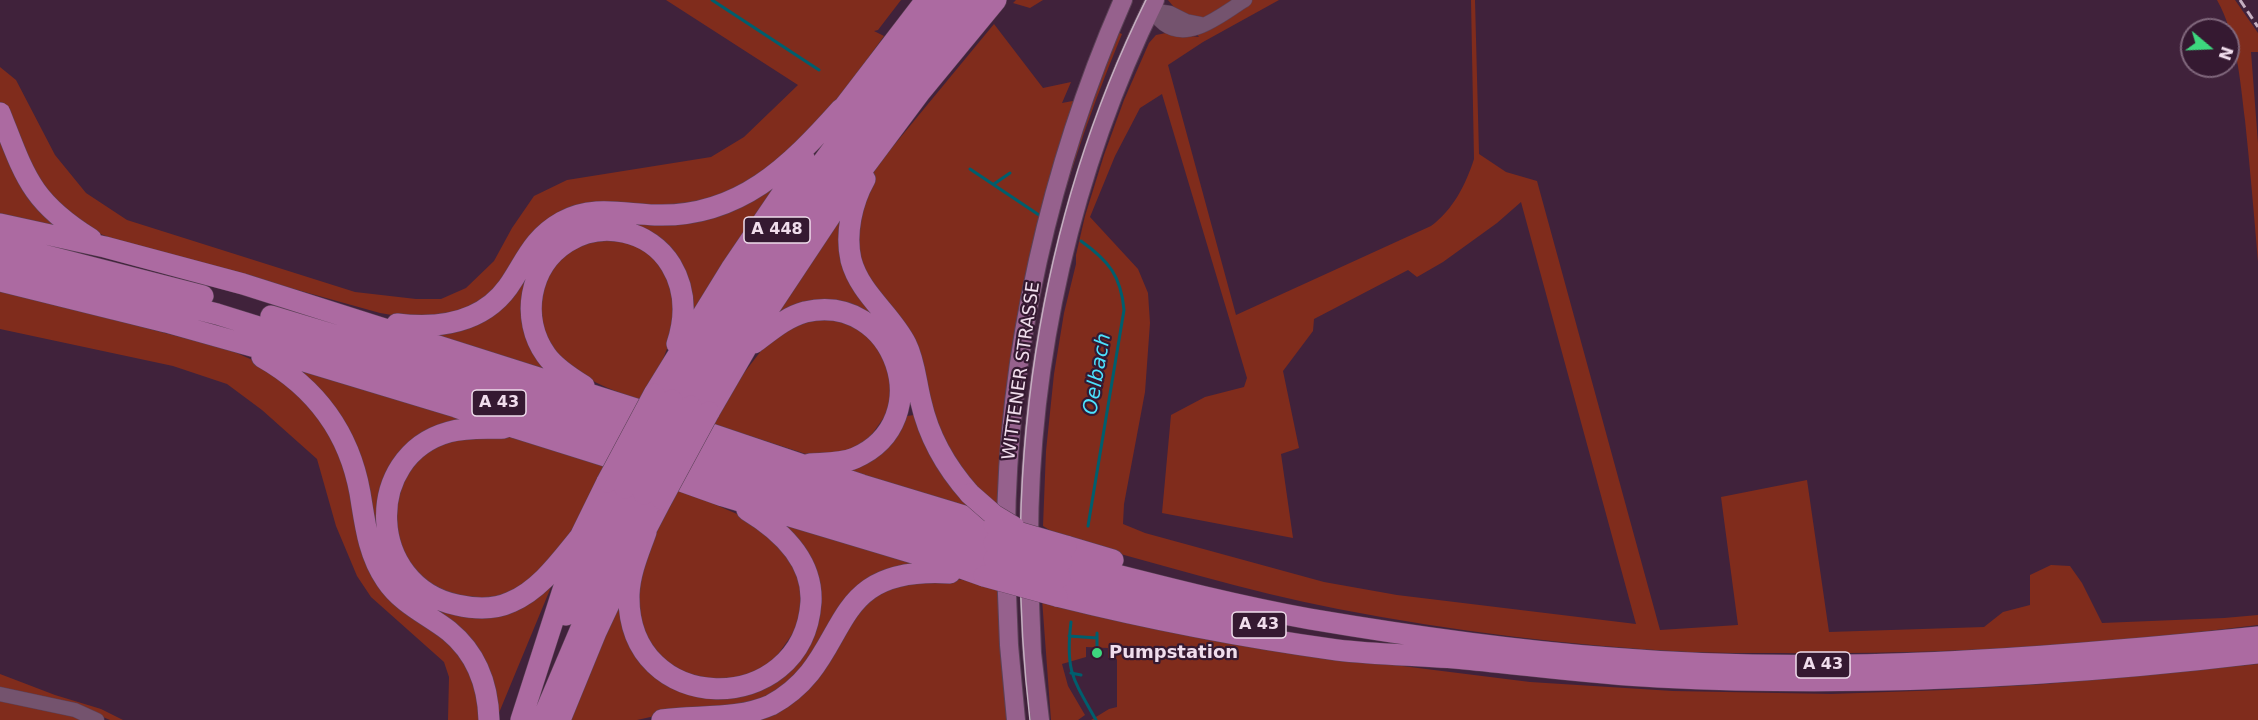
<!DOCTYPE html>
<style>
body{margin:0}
#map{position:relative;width:2258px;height:720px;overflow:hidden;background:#40223b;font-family:"DejaVu Sans",sans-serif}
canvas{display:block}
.north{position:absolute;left:2180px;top:18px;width:60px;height:60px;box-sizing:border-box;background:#351931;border:2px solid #80677c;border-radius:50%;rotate:109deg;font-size:16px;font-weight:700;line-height:24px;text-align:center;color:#f0ddec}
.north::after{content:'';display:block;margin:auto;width:21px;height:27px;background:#3dd77e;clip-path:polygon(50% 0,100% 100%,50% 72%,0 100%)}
</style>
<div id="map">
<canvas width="2258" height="720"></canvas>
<div class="north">N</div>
</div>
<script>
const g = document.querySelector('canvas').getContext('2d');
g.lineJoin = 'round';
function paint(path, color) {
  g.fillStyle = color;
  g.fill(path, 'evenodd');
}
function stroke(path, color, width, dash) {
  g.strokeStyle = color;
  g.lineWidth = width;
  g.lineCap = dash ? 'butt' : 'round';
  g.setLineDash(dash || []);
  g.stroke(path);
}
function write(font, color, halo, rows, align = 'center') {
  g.font = font + ' "DejaVu Sans",sans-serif';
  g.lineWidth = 4.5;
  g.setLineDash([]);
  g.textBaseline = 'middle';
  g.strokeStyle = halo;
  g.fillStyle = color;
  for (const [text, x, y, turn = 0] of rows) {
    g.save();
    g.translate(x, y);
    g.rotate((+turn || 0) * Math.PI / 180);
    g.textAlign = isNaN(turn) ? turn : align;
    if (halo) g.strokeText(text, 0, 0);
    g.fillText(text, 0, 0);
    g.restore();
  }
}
const green = new Path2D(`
 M666,0H901L878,30L874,31L884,36L845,90L806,139L775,168L718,200L648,209L500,287L453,317L416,319L380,313L111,238L90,230L52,203L0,104V67L16,80L55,155L86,193L127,220L355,292L416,299H441L466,288L494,261L512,228L534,196L567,180L711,157L744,137L798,85Z
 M1016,0H1043L1030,8L1013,3Z
 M1168,0H1279L1203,42L1168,65L1236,315L1431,226C1453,210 1466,184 1474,159L1471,0H1475L1479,154L1506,172L1537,181L1660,630L1738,625L1721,497L1807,480L1829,632L1984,627L2003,612L2030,605V575L2051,565L2070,566L2082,583L2102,623L2224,618L2258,615V625C2099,645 1939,655 1779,653C1749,653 1718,653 1688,652C1571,646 1453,631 1338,609C1245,591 1153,562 1062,538L1043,526L1046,451L1054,374L1064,313L1076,264V255L1085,216L1104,155L1124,100L1149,43L1156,35L1166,33L1199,37ZM1162,94L1247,378L1244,387L1205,397L1171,415L1162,513L1293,538L1281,454L1299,448L1283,371L1313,331L1314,319L1408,270L1417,277L1443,262L1497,223L1521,202L1636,624L1397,595L1324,582L1145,533L1123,524L1124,504L1145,392L1150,323L1148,293L1138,269L1090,217L1115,156L1140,108Z
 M2217,0H2235L2258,33V52H2251L2258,143V262C2254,215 2250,167 2245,120C2240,79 2237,36 2217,0Z
 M994,24L1043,88L1071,82L1062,103L1078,100L999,507L976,488L957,466L862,269L857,243L860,207L876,167Z
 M1115,31L1122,34C1085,123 1055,213 1035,307C1021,376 1016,446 1012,515C1008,504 1014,462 1015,448C1027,305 1063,165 1115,31Z
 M0,129L66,230L0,214Z
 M783,176L689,322C688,304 688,286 679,269C660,230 605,214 568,235C526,258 515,317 540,356C547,366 557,374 567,381L421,335C454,335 489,320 509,293C528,266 539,239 571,223C597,210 625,219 652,220C701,222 744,205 783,176Z
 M849,200L866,298L910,395L907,416L914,415L990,517L833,469L857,462L905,394L860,314H775Z
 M604,237C614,239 627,240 636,245C700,281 673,352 640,401C611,389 579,379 558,354C551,346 543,336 541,326C536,298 546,261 574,247C583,243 595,241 604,237Z
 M0,290L230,350L257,362L294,386L335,436L357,519L437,632L470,665L484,720H448L449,677L444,662L371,597L357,576L336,526L317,459L262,410L227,384L173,366L0,329Z
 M824,319L851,323L881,349L892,389L887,413L870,437L853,451L809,455L713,424L737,382L764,347L801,322Z
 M278,359L476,421L400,461L391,560L467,613L556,575L496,720L493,695L382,564L360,465Z
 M499,434L608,465L568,536L532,579L510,593L493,598L456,596L420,578L402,553L395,511L405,477L425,453L451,441Z
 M677,488L744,517L770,535L797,571L802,595L798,626L769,667L722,683L671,668L644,635L637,602L646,552Z
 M772,518L924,565L879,577L809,670L765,703L655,716L637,720H569L623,591L648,663L751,690L814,613Z
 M949,577L1000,588L1011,720H750L863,603L895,584Z
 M1042,599L1338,658L1530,682L1673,691L1831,694L1944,690L2045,684L2258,664V720H1091L1109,709L1117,707V659L1108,658V648L1086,647V657L1062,664L1068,686L1085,715L1078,720H1051Z
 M0,674L55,695L101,709L123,720H110L77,706L88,720H0Z`);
const stream = new Path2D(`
 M712,0L819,70
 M970,169L1039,215
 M994,184L1010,173
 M1081,241C1109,261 1121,276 1124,310L1088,526
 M1071,622C1065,671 1073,679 1096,720
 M1097,633V647
 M1069,636L1097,638
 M1071,673L1081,675`);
const minor = new Path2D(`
 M1150,10C1154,15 1159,20 1164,24C1190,43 1223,13 1245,0
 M1150,10L1170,13L1186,21L1201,24
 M0,694L75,710L97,720`);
const major = new Path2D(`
 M1006,533C1007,354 1051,164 1123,0
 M1029,549C1028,360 1072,169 1155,0
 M1006,569L1009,645L1016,720
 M1029,577L1032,653L1040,720`);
const highway = new Path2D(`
 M0,113C25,176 30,201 91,239
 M834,120L926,0
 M865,179C852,202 845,234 851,260C860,294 891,314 906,344C915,362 916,383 921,402C929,438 946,467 970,494
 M0,224L105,247L243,284L655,415L862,485L994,525
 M0,244L203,296
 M0,260L217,314L416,376L692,467L994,559
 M0,281L166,322L287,356L456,407L516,428L653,471L723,496L953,565L984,576
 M271,316L424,362L795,482L994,543
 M397,324C438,329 482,323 508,287C526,261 532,239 562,222C592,205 623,214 655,215C739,218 790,166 841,109
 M754,343C769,332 786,317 805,312C895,291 940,421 855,458C841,464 824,463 810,464
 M262,357C315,387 349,432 360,493C365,523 368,554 386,580C402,604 427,614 449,631C477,654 488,685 489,720
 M584,386C571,378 555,368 546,355C520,319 529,266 567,242C602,220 650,230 671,265C686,290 686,317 677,344
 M654,394L731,269L805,160
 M672,400C714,329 755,258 802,191C849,125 899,62 950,0
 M691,406C718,361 743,316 771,272C833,178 901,88 972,0
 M709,412L770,307L853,182L921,91L996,0
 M504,428C486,429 467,427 449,432C362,456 367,586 457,605C475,609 494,610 511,602C540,590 561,560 580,537
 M646,532C639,552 630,572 629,594C626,718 803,720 811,602C813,560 780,530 747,510
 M1066,546L1113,560
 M1062,561C1145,582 1227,604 1310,619C1410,636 1510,650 1611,658C1827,676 2043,659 2258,637
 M1060,577L1243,622
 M1057,596C1149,619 1243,637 1337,650C1379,655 1422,655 1465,659C1529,665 1593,674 1658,677C1858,687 2059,677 2258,653
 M566,615L599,540L625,488
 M521,720L580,537L607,482
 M542,720L601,581L644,494
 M560,720L596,632L626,568L662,499
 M662,720C698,715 737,720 771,705C857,658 818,565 950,573`);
const tram = new Path2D(`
 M1030,720C1001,475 1036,222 1146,0`);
const rail = new Path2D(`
 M2240,0L2258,27`);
const highwayBridge = new Path2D(`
 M607,482L654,394
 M625,488L672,400
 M644,494L691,406
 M970,494L994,515L1014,527
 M662,499L709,412
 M994,525L1066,546
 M994,543L1062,561
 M994,559L1060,577
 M984,576L1057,596`);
const markers = [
 [1097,653,6,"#3dd77e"]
];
const shields = [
 [777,230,66],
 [499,403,54],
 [1259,625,54],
 [1823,665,54]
];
const shieldNames = [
 ["A 448",777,230],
 ["A 43",499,403],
 ["A 43",1259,625],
 ["A 43",1823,665]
];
const streetNames = [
 ["WITTENER STRASSE",1022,371,-82]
];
const poiNames = [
 ["Pumpstation",1109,653]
];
const waterNames = [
 ["Oelbach",1098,374,-80]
];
paint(green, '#802c1c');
stroke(stream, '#005e6d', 3);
stroke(minor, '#5b4157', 15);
stroke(major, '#5b4157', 20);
stroke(highway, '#5b4157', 22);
stroke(minor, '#74536e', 14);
stroke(major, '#96618d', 18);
stroke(highway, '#ac6aa1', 21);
stroke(tram, '#c4afc0', 1.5);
stroke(rail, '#c4afc0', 3, [9, 4.5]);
stroke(highwayBridge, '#5b4157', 22, []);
stroke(highwayBridge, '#ac6aa1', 21);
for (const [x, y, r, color] of markers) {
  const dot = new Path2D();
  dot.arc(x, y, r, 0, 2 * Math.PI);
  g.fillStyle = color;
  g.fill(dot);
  stroke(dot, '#351931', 2);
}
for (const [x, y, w] of shields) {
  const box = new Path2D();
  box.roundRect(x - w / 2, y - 13, w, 26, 4.5);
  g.fillStyle = '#351931';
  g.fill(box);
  stroke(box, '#f0ddec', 1.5);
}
write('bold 16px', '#f0ddec', null, shieldNames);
write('18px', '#f0ddec', '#351931', streetNames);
write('bold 18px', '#f0ddec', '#351931', poiNames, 'left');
write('italic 20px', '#4ce2fe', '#351931', waterNames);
</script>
